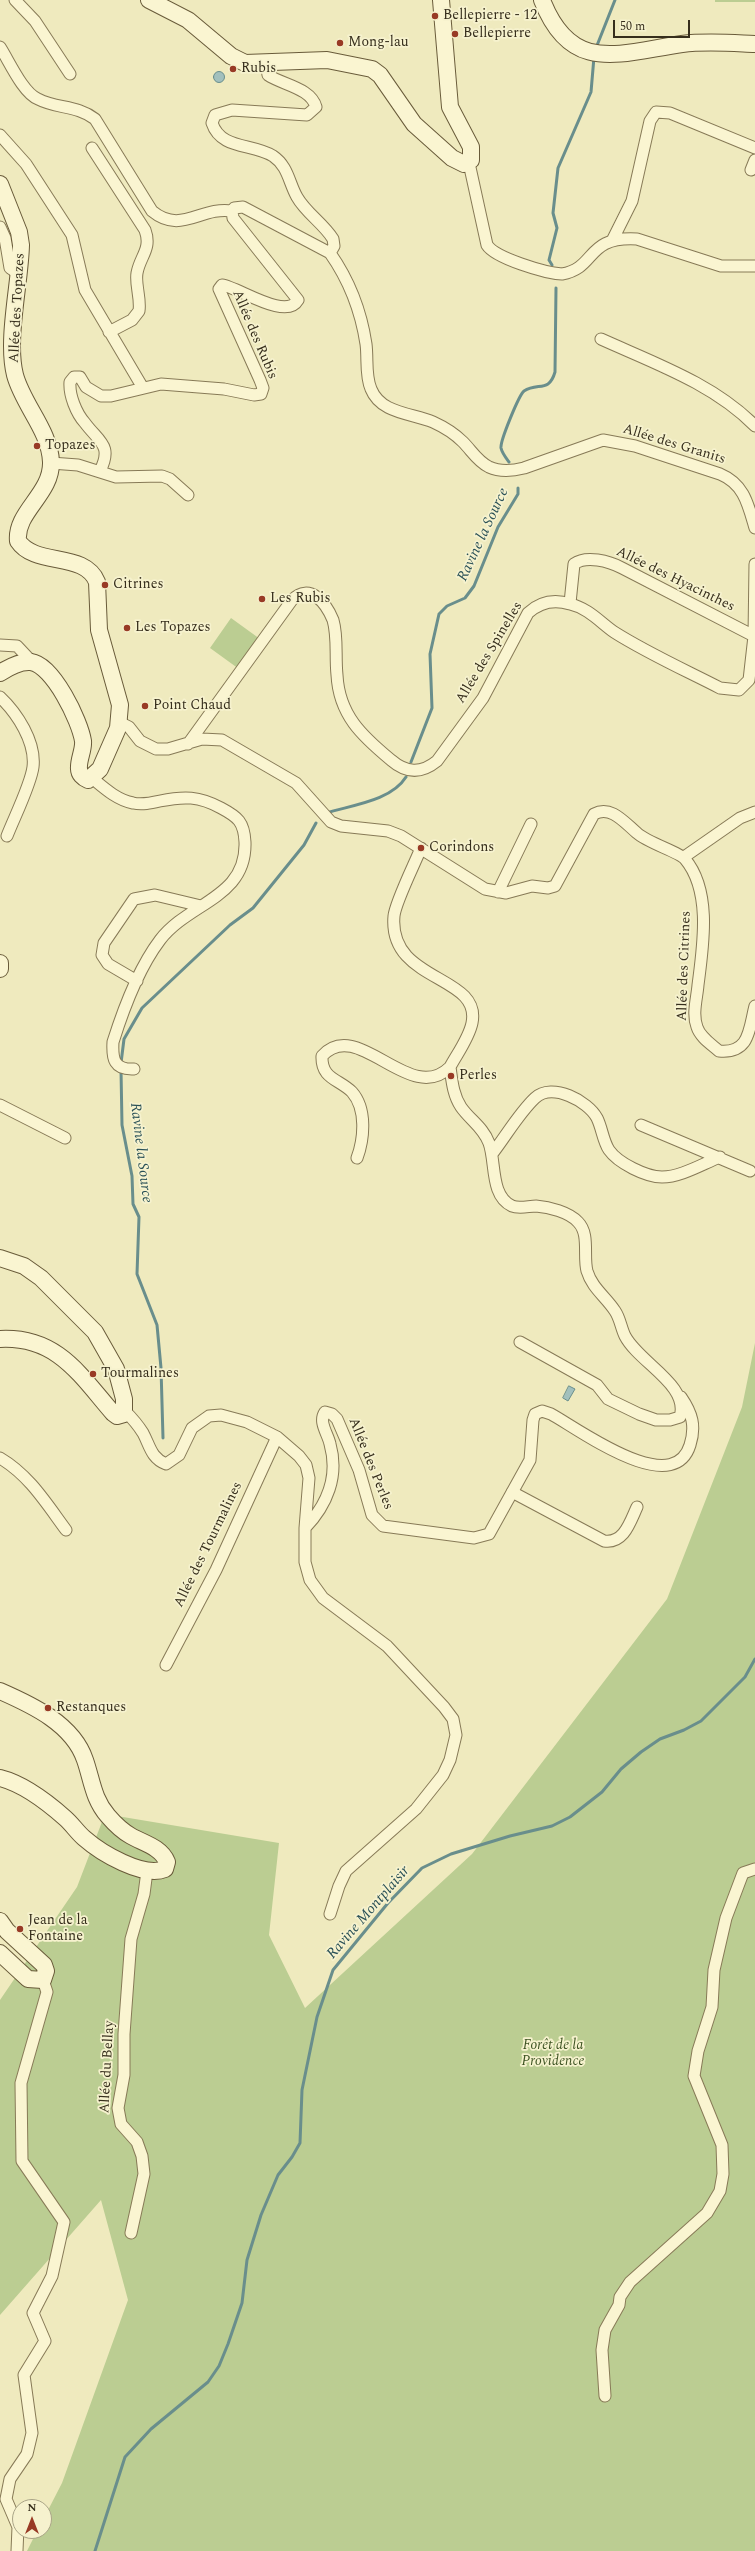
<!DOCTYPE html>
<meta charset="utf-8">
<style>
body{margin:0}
#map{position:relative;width:755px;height:2551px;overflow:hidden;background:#efeabe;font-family:Spectral,serif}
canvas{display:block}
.north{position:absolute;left:12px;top:2499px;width:40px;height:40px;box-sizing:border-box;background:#f6f2ce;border:1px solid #a9a487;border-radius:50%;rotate:0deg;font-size:11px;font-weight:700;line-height:16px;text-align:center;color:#362e1c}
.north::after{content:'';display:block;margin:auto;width:14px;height:18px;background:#983a25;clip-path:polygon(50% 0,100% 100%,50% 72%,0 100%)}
.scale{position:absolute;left:613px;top:20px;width:77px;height:18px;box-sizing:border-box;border:2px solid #362e1c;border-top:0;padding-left:5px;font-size:12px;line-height:14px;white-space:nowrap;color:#362e1c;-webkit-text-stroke:3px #f6f2ce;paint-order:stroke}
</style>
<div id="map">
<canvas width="755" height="2551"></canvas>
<div class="north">N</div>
<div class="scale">50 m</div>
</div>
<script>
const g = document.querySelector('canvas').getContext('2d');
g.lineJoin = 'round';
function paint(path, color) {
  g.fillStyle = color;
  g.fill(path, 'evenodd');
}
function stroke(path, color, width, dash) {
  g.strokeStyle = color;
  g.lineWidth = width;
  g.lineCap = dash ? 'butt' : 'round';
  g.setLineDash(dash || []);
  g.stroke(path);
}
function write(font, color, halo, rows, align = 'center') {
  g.font = font + ' Spectral,serif';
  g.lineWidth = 3.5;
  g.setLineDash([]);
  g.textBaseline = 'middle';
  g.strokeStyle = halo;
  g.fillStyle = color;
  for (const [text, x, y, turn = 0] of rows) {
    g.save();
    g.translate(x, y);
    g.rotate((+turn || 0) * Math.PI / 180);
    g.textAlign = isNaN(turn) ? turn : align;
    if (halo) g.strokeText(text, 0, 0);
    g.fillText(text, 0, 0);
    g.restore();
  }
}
const green = new Path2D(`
 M715,0H755V2H715Z
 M231,618L260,639L239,669L210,648Z
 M755,1343V2551H27L37,2531H44V2518L62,2483L128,2300L101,2200L0,2315V2000L77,1887L105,1814L279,1843L269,1935L305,2008L472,1854L667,1599L742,1407Z`);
const water = new Path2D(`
 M213.5 77a5.5 5.5 0 1 1 11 0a5.5 5.5 0 1 1-11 0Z
 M569,1386L575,1389L568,1401L563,1398Z`);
const stream = new Path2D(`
 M596,48L615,0
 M552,265L549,260L557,228L553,213L558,168L591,92L594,57
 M509,462C506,458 502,453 501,448C500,441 519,395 524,391C538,382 549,393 555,372L556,288
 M411,762L432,708L430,654L439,614L447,606L465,598L474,586L498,527L518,494V488
 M326,813C352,805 391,801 406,777
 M121,1063L124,1039L142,1008L230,925L253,908L304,845L316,823
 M121,1070L122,1125L132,1176L133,1204L139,1217L137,1274L157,1325L161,1368L163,1438
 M95,2551L125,2457L151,2429L208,2382L219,2366L228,2344L242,2303L247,2260L261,2215L278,2175L292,2157L300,2143L302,2090L317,2017L333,1970L388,1903L422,1868L451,1854L510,1836L552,1826L570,1817L602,1792L621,1769L641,1752L660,1739L684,1730L701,1721L745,1677L755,1659`);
const street = new Path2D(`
 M15,0L35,21L70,74
 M0,47C9,61 23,93 38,99C57,109 77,105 95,119L152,211C181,235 201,206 232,211
 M266,63L268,75C283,85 311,88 316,107L307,115L232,110L215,115L212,123C221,150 252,143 273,156C288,166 289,183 297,197C306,213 323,223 333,239L334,246L330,253
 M0,135L26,164L72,235L85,290L143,388
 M92,148L145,230C152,249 140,256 137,273C135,285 141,298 139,311L132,320L109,332
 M469,163L487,245C495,258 545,273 562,274C597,268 585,236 637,239L721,266H755
 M751,170L755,160
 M0,227L5,238L10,268L20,275
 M613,239L632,201L650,121L656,112L670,113L755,148
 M330,253C349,280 361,311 366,344C368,359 365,375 371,389C381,414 412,413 433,422C444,427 454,433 463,442C472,451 477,461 489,467C500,472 512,471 524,468L603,440L635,446L720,474C744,484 748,504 755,528
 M601,339C654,363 714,384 755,426
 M51,463L78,465L116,477L162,476L170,479L188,495
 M100,471C113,445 99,442 85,423C76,413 69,395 70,382L74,377H80L86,387L101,396H111L161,384L224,389L254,395L261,394L263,388L260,380L219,289L222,285C238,287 286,321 298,300L233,218L232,211L234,208L243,207L330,253
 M570,603L574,564C586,555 609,561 622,568L754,636
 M0,645L17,646L32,662
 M0,697C17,713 36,742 33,767C31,784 14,818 7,836
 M119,722L129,727L140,741L156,749H168L202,739L222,740L296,783L331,822L341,826L388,831L401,836L485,889L506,893L532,886L548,888L555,886L594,814C611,805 624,822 637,833C648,843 679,852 685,859C712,891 703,946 698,985C697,998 692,1014 697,1027C700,1037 711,1044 719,1051C750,1054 749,1029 755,1006
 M188,744L292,600C310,582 326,603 333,620C338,637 335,656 337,675C339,715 362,736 391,760C406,773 421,774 437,761L483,698L528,613C540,602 554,599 570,604C588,608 600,622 614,632C647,653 685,670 720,688L739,690L749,680L754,636L755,564
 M92,778C104,788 117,800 133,803C142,805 151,803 160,801C184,796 199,796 221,808C238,817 244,822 245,842C247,898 189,902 160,940C138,969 124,1007 113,1042C112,1059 114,1070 134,1069
 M684,857L740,818L755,812
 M498,892L531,824
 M137,981L108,964L102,955L104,943L134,899L155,895L201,906
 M450,1067C452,1081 453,1095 461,1107C470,1120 483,1127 489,1143C496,1162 490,1196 512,1206C519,1209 529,1206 536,1206C549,1207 569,1212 578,1222C590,1234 583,1256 587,1271C592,1288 606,1297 615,1311C620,1318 621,1328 625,1336C639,1363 690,1385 680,1417L670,1420H656L639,1414L608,1399L597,1385L520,1342
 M0,1105L65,1138
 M641,1125L750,1171
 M492,1154C506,1136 519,1113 535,1098C552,1082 588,1101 597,1118C602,1128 603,1141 609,1150C618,1163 646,1177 662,1177C681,1177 702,1164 720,1157
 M357,1158C364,1139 367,1109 352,1092C339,1079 321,1079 322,1056C358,1016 410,1107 450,1067C457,1054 469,1038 472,1023C482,974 388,983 394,916C395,903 415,863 421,848
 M125,1411C132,1418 138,1425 143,1433C150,1446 151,1458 166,1464L179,1455L192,1428L209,1416L221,1415L247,1422L277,1437L299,1456L306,1465L309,1478L305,1528V1562L310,1580L323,1598L387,1646L444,1707L453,1719L456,1735L450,1760L443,1775L416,1809L346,1871L339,1886L330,1914
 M0,1458C29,1475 46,1503 66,1530
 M512,1492L604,1541C624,1544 630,1522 637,1507
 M305,1528C327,1505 339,1476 330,1444C328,1434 318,1422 325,1412L332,1414L337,1419L359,1470L372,1515L383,1526L474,1538L489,1534L530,1460L533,1420L535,1414L542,1411L551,1414C577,1428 673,1500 690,1445C696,1426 692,1413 681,1397
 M166,1665L216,1570L277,1437
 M131,2233L144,2174L142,2156L137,2142L121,2124L118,2108L124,2075V2034L131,1939L144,1894L147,1871
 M605,2396L602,2350L605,2330L619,2305L620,2297L630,2282L707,2213L720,2191L723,2174L722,2145L694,2076L698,2051L712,2007L714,1970L726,1918L743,1873L755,1869
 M17,2551L18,2527L6,2499L10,2479L27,2454L32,2433L24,2375L45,2341L33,2313L52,2276L64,2222L22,2161L21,2083L47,1992L43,1980`);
const secondary = new Path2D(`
 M149,0L188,20L231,56L245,63L327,60L372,69L380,75L414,124L452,158L464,164L471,160V147L450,107L441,0
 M542,0C571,75 619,53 682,44C706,41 731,43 755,44
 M0,184L19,232L21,245C20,283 6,340 15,375C23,405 50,431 51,462C52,494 15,512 18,541C35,567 85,551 97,582L99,630L120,705L118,728L100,769L88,780C83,778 79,774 79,769C78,760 84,750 83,741C80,721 53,665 31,662C20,661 9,667 0,673
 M0,963V969
 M0,1258L24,1266L41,1278L95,1332L116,1369L124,1399V1414L117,1416L113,1413C80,1375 57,1336 0,1339
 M0,1691C32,1705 73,1724 85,1760C92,1780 93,1799 108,1816C114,1823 122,1831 131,1836C143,1843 161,1847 167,1862L165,1869C143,1878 101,1853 84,1838C77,1832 72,1824 65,1818C47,1802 24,1784 0,1778
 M0,1921L7,1931L44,1965L46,1971L43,1980L28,1979L0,1953`);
const markers = [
 [435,16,4,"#983a25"],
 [455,34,4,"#983a25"],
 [340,43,4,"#983a25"],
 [233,69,4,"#983a25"],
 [37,446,4,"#983a25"],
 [105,585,4,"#983a25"],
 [262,599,4,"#983a25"],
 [127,628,4,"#983a25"],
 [145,706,4,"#983a25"],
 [421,848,4,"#983a25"],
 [451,1076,4,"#983a25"],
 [93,1374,4,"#983a25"],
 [48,1708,4,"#983a25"],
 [20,1929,4,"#983a25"]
];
const poiNames = [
 ["Bellepierre - 12",443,16],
 ["Bellepierre",463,34],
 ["Mong-lau",348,43],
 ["Rubis",241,69],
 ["Topazes",45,446],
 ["Citrines",113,585],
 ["Les Rubis",270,599],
 ["Les Topazes",135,628],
 ["Point Chaud",153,706],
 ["Corindons",429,848],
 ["Perles",459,1076],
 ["Tourmalines",101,1374],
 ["Restanques",56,1708],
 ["Jean de la",28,1921],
 ["Fontaine",28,1937]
];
const streetNames = [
 ["Allée des Topazes",18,308,-87],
 ["Allée des Rubis",254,335,67],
 ["Allée des Granits",674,445,17],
 ["Allée des Hyacinthes",675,580,26],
 ["Allée des Spinelles",490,653,-59],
 ["Allée des Citrines",685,966,-88],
 ["Allée des Perles",370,1464,68],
 ["Allée des Tourmalines",209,1545,-64],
 ["Allée du Bellay",108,2067,-87]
];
const parkNames = [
 ["Forêt de la",553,2046],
 ["Providence",553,2062]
];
const waterNames = [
 ["Ravine la Source",484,535,-65],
 ["Ravine la Source",140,1153,83],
 ["Ravine Montplaisir",369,1913,-49]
];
paint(green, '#bbcd92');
paint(water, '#a2c0bd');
stroke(water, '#698e8c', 1);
stroke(stream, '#698e8c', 3);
stroke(street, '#877a57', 13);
stroke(secondary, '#695b3a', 18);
stroke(street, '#faf5d1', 11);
stroke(secondary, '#faf5d1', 16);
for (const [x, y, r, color] of markers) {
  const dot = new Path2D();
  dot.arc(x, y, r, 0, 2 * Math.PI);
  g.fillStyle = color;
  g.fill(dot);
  stroke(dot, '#f6f2ce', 1.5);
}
write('14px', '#362e1c', '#f6f2ce', poiNames, 'left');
write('14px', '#362e1c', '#f6f2ce', streetNames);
write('italic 14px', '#3d5322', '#f6f2ce', parkNames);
write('italic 15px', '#2a5157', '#f6f2ce', waterNames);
</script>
